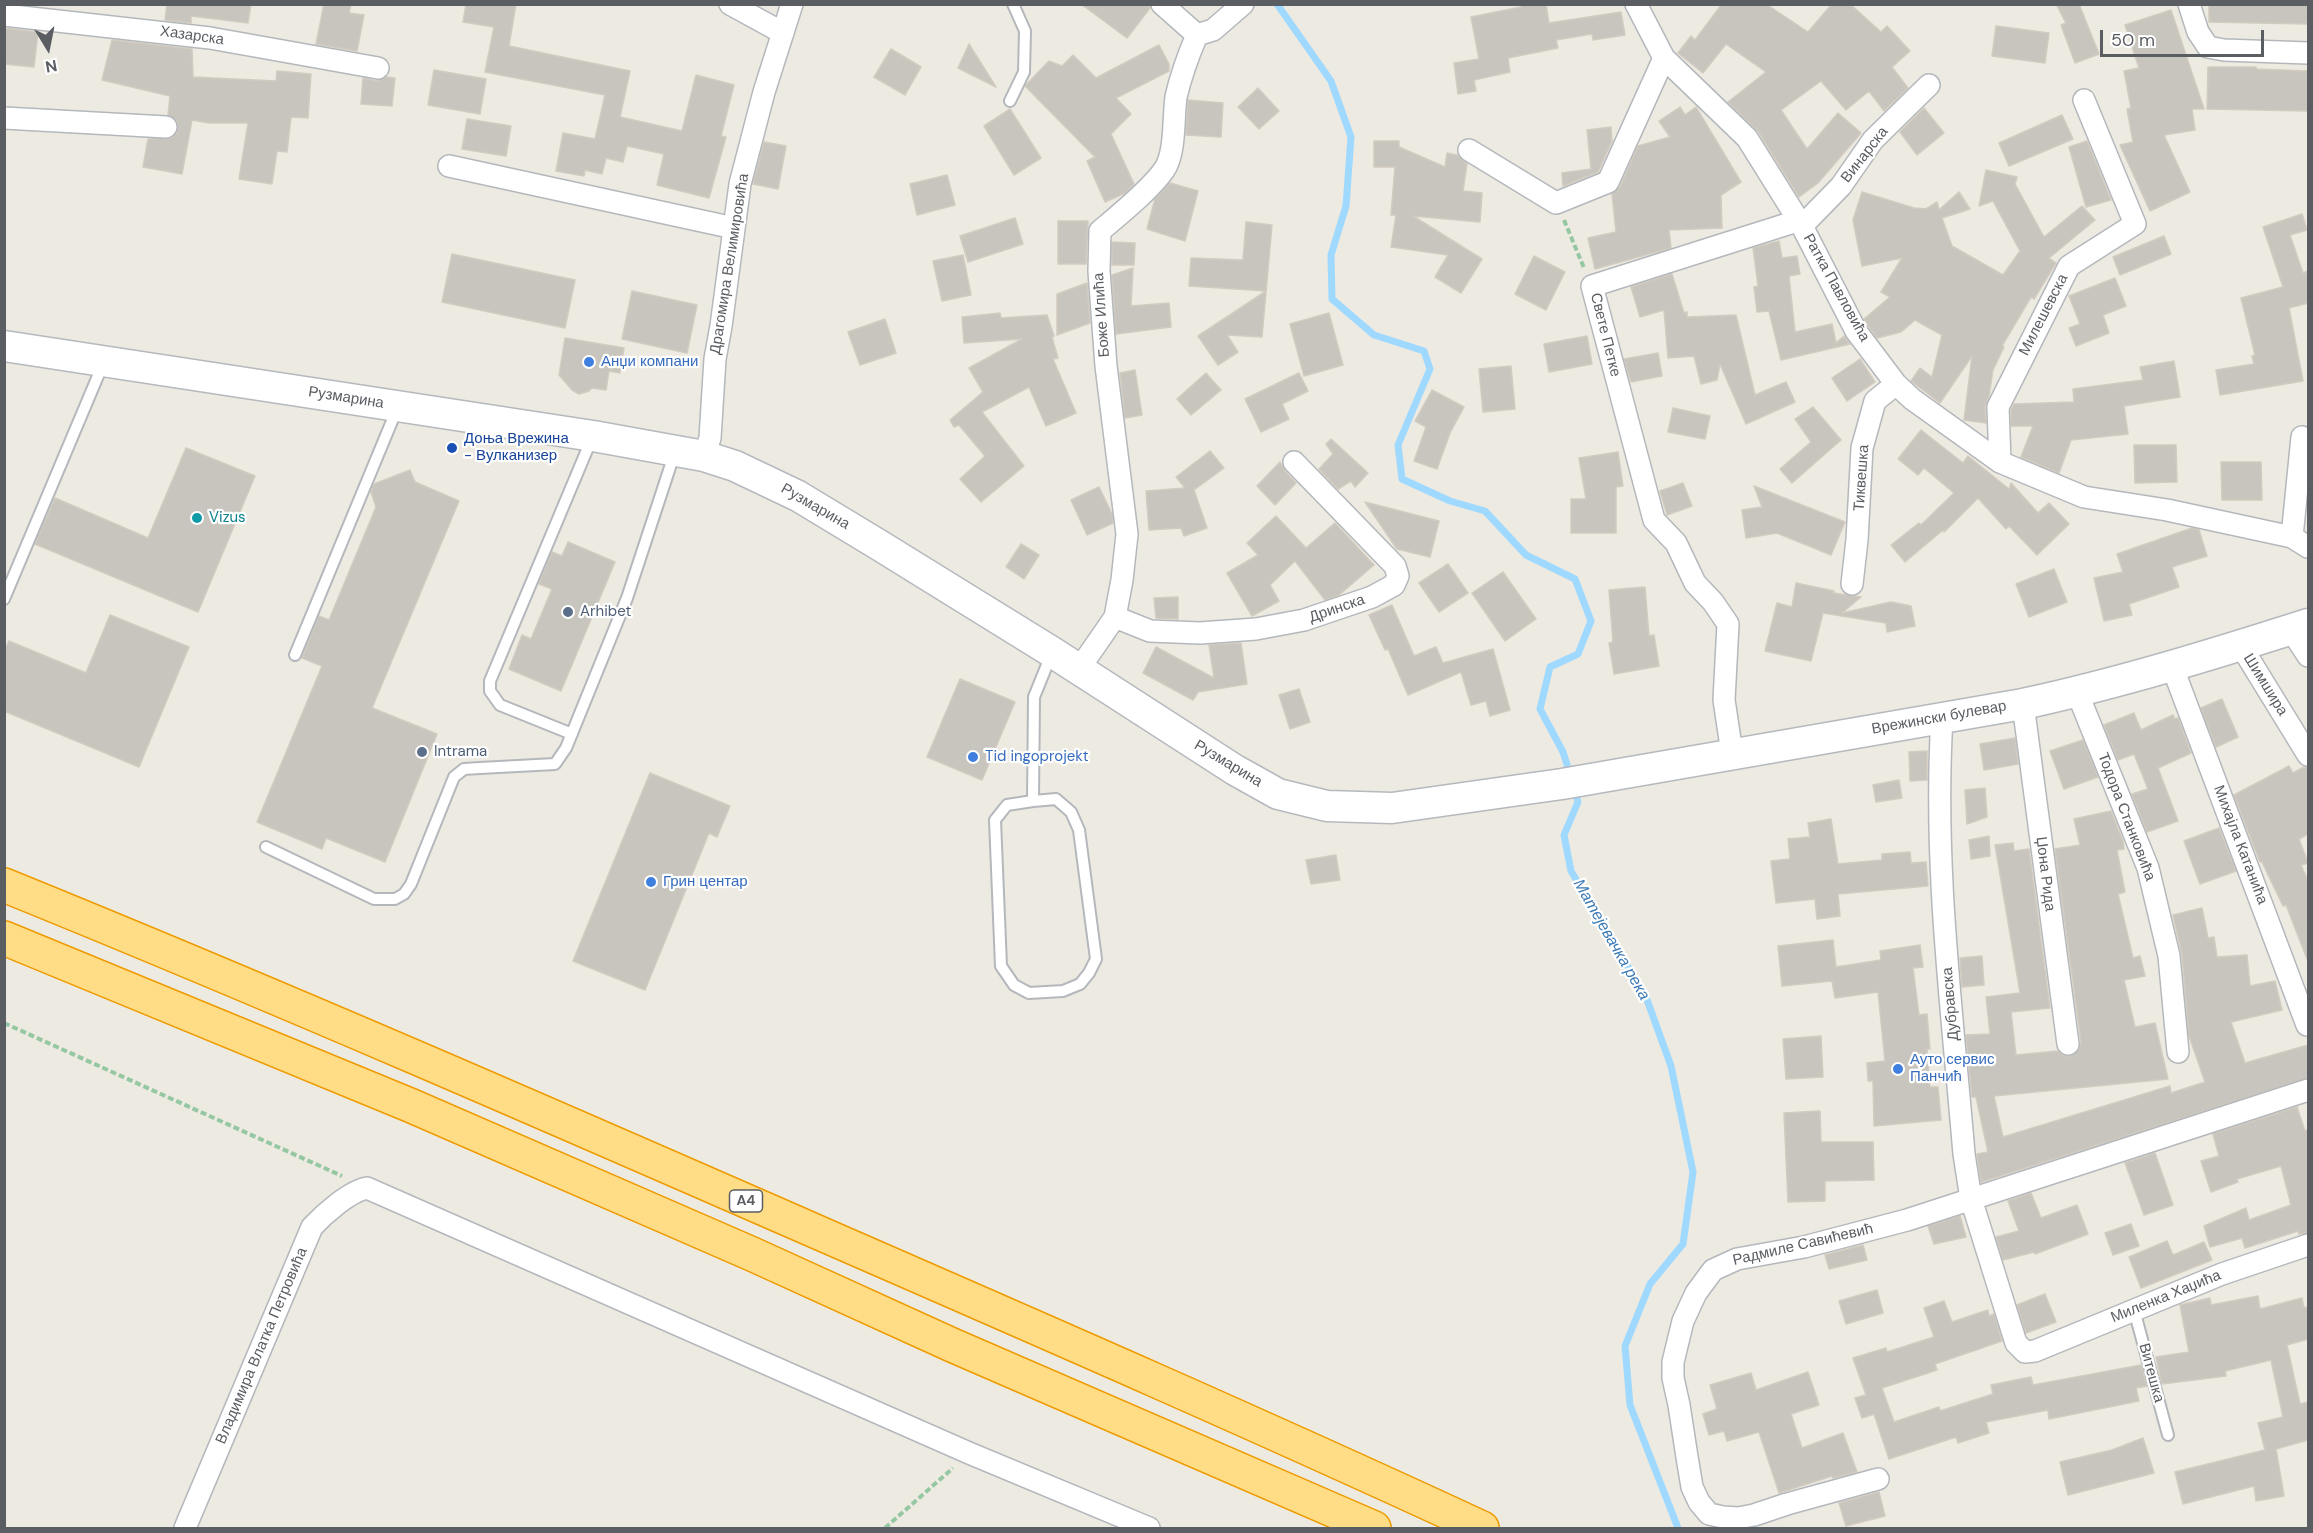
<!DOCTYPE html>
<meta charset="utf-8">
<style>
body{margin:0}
#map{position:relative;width:2313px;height:1533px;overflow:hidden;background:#edeae1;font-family:"DM Sans",sans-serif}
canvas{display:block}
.frame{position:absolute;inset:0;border:6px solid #5a5e63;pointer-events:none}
.north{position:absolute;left:18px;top:18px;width:60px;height:60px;-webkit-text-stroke:4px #fff;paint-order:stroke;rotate:170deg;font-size:16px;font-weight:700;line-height:24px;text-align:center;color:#5a5e63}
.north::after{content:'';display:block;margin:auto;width:21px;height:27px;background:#5a5e63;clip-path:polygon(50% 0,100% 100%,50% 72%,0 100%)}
.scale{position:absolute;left:2100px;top:30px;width:164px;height:27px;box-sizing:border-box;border:3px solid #5a5e63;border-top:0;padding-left:8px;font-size:18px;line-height:21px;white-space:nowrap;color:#5a5e63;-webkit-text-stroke:4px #fff;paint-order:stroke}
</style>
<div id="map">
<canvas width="2313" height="1533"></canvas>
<div class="frame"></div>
<div class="north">N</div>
<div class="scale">50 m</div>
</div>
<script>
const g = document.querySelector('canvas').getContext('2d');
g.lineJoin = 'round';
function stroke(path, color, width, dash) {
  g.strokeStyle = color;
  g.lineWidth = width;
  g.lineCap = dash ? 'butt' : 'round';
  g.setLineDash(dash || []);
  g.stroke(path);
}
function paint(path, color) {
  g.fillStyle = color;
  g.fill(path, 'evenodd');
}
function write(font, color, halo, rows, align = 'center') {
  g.font = font + ' "DM Sans",sans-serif';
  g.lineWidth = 4.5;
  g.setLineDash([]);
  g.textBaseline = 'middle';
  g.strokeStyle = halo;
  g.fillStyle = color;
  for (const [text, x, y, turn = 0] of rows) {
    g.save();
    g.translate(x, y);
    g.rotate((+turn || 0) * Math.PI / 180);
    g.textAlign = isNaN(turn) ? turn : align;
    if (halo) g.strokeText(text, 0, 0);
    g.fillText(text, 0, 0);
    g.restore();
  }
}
const stream = new Path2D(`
 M1277,4L1331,81L1351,137L1346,206L1331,255L1332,299L1374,335L1424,351L1430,369L1398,445L1402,479L1450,501L1485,511L1526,555L1575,579L1591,621L1578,654L1550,667L1540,709L1563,752L1570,774
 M1574,788L1578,802L1564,835L1571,871L1646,997L1671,1066L1693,1172L1683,1244L1650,1284L1625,1346L1630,1405L1678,1528`);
const building = new Path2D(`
 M167,4H251L248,23L191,16V23L165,20Z
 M324,4H351L349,13L364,15L357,51L316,44Z
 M466,4H516L509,46L630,71L620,117L682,131L696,75L734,85L721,136L726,137L709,198L657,185L664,154L627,146L623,162L606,158L602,174L585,170L584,176L556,171L563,133L595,139L605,95L485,72L494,27L463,22Z
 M1081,4H1150V8L1127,38Z
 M1521,4H1546L1549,23L1621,12L1625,35L1593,40L1592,34L1556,40L1558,48L1508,58L1510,72L1474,80L1476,91L1458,94L1454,63L1479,59L1471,17L1521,7Z
 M1722,4H1766L1808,32L1832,4H1850L1881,32L1887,26L1910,51L1892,67L1908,88L1884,111L1869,91L1846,110L1821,81L1781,110L1807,149L1838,113L1861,133L1818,183L1799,197L1758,131L1728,102L1766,72L1726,44L1703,73L1678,53L1691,36L1695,40Z
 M2056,4H2079L2099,54L2075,63L2061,25L2066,23Z
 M2209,4H2308V24L2209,22Z
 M2171,10L2204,109H2192L2195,130L2164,135L2190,192L2150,211L2120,145L2133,142L2127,109L2131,108L2124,71L2139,68L2125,25Z
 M1996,26L2049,33L2045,63L1992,56Z
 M4,28L38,32L34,67L4,64Z
 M112,40L192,49L193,77L276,81L277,71L311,74L308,118L291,117L287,152L277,151L272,184L239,179L248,123H209L192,120L182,174L143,167L148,139L172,138L177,133L178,122L168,115L170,96L102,80Z
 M969,44L996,87L958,68Z
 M1159,45L1169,64V71L1116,98L1131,114L1111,134L1134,184L1125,193L1105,202L1087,161L1095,157L1025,86L1049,61L1062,66L1073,55L1096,78Z
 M891,49L921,67L905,95L874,77Z
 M2208,67H2256V69L2308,71V111L2207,109Z
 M434,70L486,79L480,114L428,105Z
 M386,77L395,78L392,106L361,104L363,78L376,81Z
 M1258,88L1279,111L1259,129L1238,107Z
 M1188,100L1223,103L1221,137L1186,135Z
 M1680,107L1685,115L1696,107L1741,182L1721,195L1722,228L1669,230L1671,248L1595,269L1588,238L1616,232L1612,194L1620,187L1638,146L1670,137L1659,121Z
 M1924,108L1944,133L1917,155L1900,132Z
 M1010,109L1041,158L1014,175L984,126Z
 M2062,115L2073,139L2009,166L1999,143Z
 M467,119L511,126L506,156L462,149Z
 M1611,127L1612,141L1598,172L1563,186L1562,173L1591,169L1587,130Z
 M1374,141H1399V147L1445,167L1447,153L1457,155L1467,164L1463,191L1482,193L1480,222L1413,216L1482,259L1461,293L1435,277L1448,255L1391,247L1396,215H1391L1395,167H1374Z
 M2087,141L2111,200L2086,207L2069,147Z
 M764,142L786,146L778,189L753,184Z
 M1986,170L2017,177L2015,184L2044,237L2082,206L2095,220L2049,258L2056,263L2034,299L2031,297L2002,346L2004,347L1993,370L1989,396L1985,407L1986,423L1964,420L1972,356L1940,403L1911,381L1920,368L1932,377L1942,335L1915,320L1901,332L1877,338L1867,324L1864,319L1890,297L1881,292L1902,258L1862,266L1853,220L1862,192L1914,208L1926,209L1937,202L1939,210L1959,192L1970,209L1942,218L1952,246L2003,275L2020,251L1993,201L1979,206Z
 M947,175L955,205L917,215L910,184Z
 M1170,183L1198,191L1185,241L1147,229L1155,199Z
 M2302,214L2307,230L2290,235L2303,273L2308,271V303L2289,308L2303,381L2220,395L2216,370L2254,364L2252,356L2255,355L2241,298L2283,287L2263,227Z
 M1015,218L1023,244L968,262L960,236Z
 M1058,221H1088L1086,264H1058Z
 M1246,222L1272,225L1262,337L1227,335L1238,352L1218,365L1198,336L1266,291L1189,286L1191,258L1243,260Z
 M2164,236L2171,254L2120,275L2113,257Z
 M1779,241L1782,258L1797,256L1800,274L1789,276L1795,332L1832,324L1836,343L1844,336L1850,344L1781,360L1769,311L1757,312L1754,287L1758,286L1753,248Z
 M1112,242L1135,243L1134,265H1112Z
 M452,254L575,280L565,328L442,302Z
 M963,255L971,295L942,301L933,261Z
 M1534,256L1565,272L1546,310L1515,294Z
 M1133,268L1131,306L1169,303L1171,327L1116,334L1112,275Z
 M1672,274L1684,313L1687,312V317L1736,315L1755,395L1786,382L1795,402L1746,424L1720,364L1717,380L1701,384L1694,356L1668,358L1664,310L1640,317L1631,287Z
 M2115,278L2126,306L2103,315L2109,333L2076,346L2069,328L2080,324L2069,296Z
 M1087,283L1090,323L1057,335V294Z
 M632,291L697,305L687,353L622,339Z
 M1000,313L1001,318L1047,315L1054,336L1052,337L1058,358L1053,359L1076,413L1046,426L1029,387L982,412L1024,466L981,502L960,479L985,456L959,425L954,427L950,420L983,392L969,368L1022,339L964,343L962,317Z
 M1329,313L1343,365L1304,376L1290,324Z
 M885,319L896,353L860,365L848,332Z
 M1587,336L1592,364L1549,372L1544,344Z
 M565,338L624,348L620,373L609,371L606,390L592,388L589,391L579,394L572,390L559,375Z
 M1658,353L1662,376L1631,382L1624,359Z
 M1860,359L1875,382L1847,401L1832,378Z
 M2174,361L2180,397L2124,406L2128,434L2071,440L2059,473L2021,457L2033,426H2011V410L2014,404L2074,402L2073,389L2143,380L2140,367Z
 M1511,366L1515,409L1483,412L1479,369Z
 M1135,370L1142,415L1125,418L1120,373Z
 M1206,373L1221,390L1191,415L1177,399Z
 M1299,373L1308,391L1282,404L1289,419L1261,432L1245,399Z
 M1432,390L1464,407L1450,433L1437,469L1414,461L1426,427L1415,421Z
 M1813,407L1841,440L1792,483L1780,469L1811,442L1795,419Z
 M1673,408L1710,416L1705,439L1668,432Z
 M1921,430L1963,463L1968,456L2009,489L2011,483L2038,513L2049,503L2069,524L2037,555L2009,526L2006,529L1978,498L1944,532L1943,530L1905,562L1891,545L1919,523L1921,525L1954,493L1924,468L1918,475L1898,459Z
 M1331,439L1368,473L1355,487L1351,481L1338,489L1319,469L1333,454L1326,444Z
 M2134,445H2176L2177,482L2135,483Z
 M186,448L255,476L198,612L35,544L55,498L148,538Z
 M1210,451L1224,468L1194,490L1207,528L1184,536L1181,528L1149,530L1146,491L1185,488L1176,477Z
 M1618,452L1623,486L1616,487V533H1571V499H1586L1579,458Z
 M1280,462L1285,471L1296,483L1275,505L1257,486Z
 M2221,462H2261L2262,500H2222Z
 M410,470L415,482L459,501L372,708L437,734L385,862L326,838L322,849L257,822L322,666L302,658L319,616L329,620L376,507L371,492L374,484Z
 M1683,483L1692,506L1667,515L1660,491Z
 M1754,486L1845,522L1831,555L1777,533L1746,538L1742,510L1762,507Z
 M1099,487L1112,514L1113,523L1087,535L1071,500Z
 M1365,502L1439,521L1430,557L1397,549Z
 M1276,516L1306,548L1335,523L1374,565L1339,595L1325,600L1295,561L1270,585L1279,601L1252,616L1227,573L1258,555L1247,543Z
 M2192,528L2199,530L2207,556L2172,567L2179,587L2129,604L2132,615L2104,621L2094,578L2123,572L2117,554Z
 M568,542L615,562L561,691L509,669L522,635L531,639L552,589L539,584L552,552L562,556Z
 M1021,544L1039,555L1024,579L1006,567Z
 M1448,564L1468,593L1439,612L1419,583Z
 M2054,569L2067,602L2029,617L2016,584Z
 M1503,572L1536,619L1505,641L1472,593Z
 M1796,583L1834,591L1833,593L1861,597L1842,613L1891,602L1911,606L1915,626L1887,632L1886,623L1823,613L1811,661L1765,651L1777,603L1792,607Z
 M1645,587L1649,636L1654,635L1659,666L1614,674L1609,643L1613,642L1609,590Z
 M1178,597V619L1156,618L1154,598Z
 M1392,605L1414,656L1436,647L1443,663L1493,649L1510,710L1490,716L1486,701L1471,705L1461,672L1408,695L1388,649L1385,650L1369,615Z
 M110,615L189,647L139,767L4,711V651L9,641L86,673Z
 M1241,643L1247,684L1198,692L1193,700L1143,673L1156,647L1214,678L1209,645Z
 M960,679L1015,702L982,780L927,757Z
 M1299,689L1310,722L1290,729L1279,695Z
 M2222,699L2238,737L2216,747L2201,708Z
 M2134,713L2141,730L2173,715L2175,719L2178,718L2191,753L2158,768L2178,821L2147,832L2132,794L2148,789L2134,754L2118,760L2104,725Z
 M2015,738L2018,764L1984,770L1980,744Z
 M2083,740L2098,777L2064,789L2050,751Z
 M1927,751V780L1910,781L1909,752Z
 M2289,766L2293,773L2304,767L2308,768V834L2299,839L2308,863L2301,865L2308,881V959H2307L2286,905L2283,906L2262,862H2260L2234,795Z
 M650,773L730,806L717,837L709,833L645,990L573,961Z
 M1899,780L1902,798L1876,802L1873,785Z
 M1985,788L1987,817L1967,824L1965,790Z
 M2111,811L2123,841L2124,849L2117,850L2125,892L2118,894L2133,958L2140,956L2145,976L2124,980L2135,1027L2155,1023L2168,1079L1994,1096L2003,1137L2170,1086L2171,1093L2205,1082L2189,1036L2182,955L2173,915L2202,908L2208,938L2214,937L2217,957L2247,955L2250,986L2275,981L2282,1010L2231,1022L2245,1063L2308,1045V1078L1981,1182L1977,1154L1988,1152L1976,1097H1972L1966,1035L1990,1034L1986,997L2020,993L1995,845L2013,843L2014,851L2029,849L2050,1008L2011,1012L2016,1055L2057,1051L2063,1055L2070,1056L2079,1049L2081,1042L2055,849L2080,845L2074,819Z
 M1831,819L1838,864L1882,860V854L1910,852L1911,863L1926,862L1928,886L1838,894L1840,916L1817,919L1815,899L1776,903L1771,861L1790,859L1788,839L1810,837L1808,823Z
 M2219,828L2236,871L2200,884L2184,841Z
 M1989,836L1990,856L1971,859L1969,840Z
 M1336,855L1340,880L1311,884L1306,860Z
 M1833,940L1836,967L1881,960L1880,951L1920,945L1923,967L1913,968L1919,1015L1927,1014L1930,1049H1927L1930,1087H1938L1941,1120L1874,1126L1873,1081H1868L1867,1063L1885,1061L1878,992L1835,998L1832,981L1782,986L1778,946Z
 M1982,956L1984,985L1962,987L1960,958Z
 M1821,1036L1823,1077L1786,1079L1783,1039Z
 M2297,1107L2305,1131L2308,1129V1233L2299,1234L2298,1231L2245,1248L2242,1238L2210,1247L2204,1226L2246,1208L2249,1220L2291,1205L2281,1166L2237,1179L2238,1182L2211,1192L2201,1161L2219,1156L2213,1134Z
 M1820,1111L1821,1142H1873L1874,1180L1825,1181V1201L1788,1202L1784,1113Z
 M2155,1153L2173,1205L2144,1215L2125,1163Z
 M2031,1193L2041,1218L2077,1205L2088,1234L2035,1254L2034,1252L2003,1260L1996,1237L2019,1231L2008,1201Z
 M1960,1216L1966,1237L1934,1244L1928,1226Z
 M2131,1224L2139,1246L2113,1255L2105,1233Z
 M2167,1241L2173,1255L2204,1242L2212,1260L2141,1288L2129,1257Z
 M1863,1245L1867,1260L1829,1269L1825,1255Z
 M1877,1290L1883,1313L1846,1324L1839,1301Z
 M2045,1294L2056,1322L2026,1333L2017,1305Z
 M2258,1296L2260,1309L2302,1298L2304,1308L2308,1307V1339L2287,1345L2300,1404L2308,1402V1440L2276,1449L2284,1496L2256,1501L2254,1486L2183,1504L2175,1472L2265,1450L2258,1423L2283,1417L2271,1360L2225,1371L2226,1376L2162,1384L2156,1357L2189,1352L2180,1305L2210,1298L2211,1305Z
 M1944,1301L1952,1322L1988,1310L1989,1316L1994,1314L2002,1341L1935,1364L1937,1370L1882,1388L1894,1422L1939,1407L1940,1411L1993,1394L1991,1385L2031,1377L2033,1385L2141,1365L2147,1386L2136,1388L2139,1401L2049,1419L2048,1410L1986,1422L1989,1433L1958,1443L1956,1437L1889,1459L1874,1414L1862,1418L1855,1398L1866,1395L1853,1358L1886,1348L1887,1352L1934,1337L1924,1308Z
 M1808,1372L1819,1405L1791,1414L1802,1448L1843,1433L1857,1472L1833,1478L1832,1476L1779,1493L1759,1432L1727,1441L1724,1431L1709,1435L1703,1414L1717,1409L1710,1385L1751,1373L1756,1390Z
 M2143,1438L2154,1473L2068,1495L2060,1462L2112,1450Z
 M1879,1492L1885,1516L1846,1526L1839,1503Z`);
const path = new Path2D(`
 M1564,220L1584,268
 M4,1023L342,1176
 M885,1528L953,1468`);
const service = new Path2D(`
 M1010,101L1024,72L1025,31L1013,4
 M4,599L103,364
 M295,655L397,409
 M572,734L500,705L490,691V681L592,438
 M1033,801L1056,799L1071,812L1079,830L1096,959L1089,973L1080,984L1063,991L1029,993L1014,985L1001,966L995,820L1007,805L1033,801L1034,697L1051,655
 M266,847L374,899H395L404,894L411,884L454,777L464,769L480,768L555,764L566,748L627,598L675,452
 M2134,1310L2168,1435`);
const minor = new Path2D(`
 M730,4L783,33
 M1162,4L1197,35
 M1636,4L1664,58L1747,138L1802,226L1856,331L1896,384L1912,399L2000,462L2084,497L2167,510L2292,537L2308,547
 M2189,4L2198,32L2208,47L2224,50L2308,53
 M4,15L210,38L378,68
 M4,118L166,127
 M1469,150L1556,203L1608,182L1664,58
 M449,166L734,228
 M1802,226L1841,186L1873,140L1929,85
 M704,456L710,438L715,359L721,326L740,184L764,92L792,4
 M2000,462L1998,407L2069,266L2135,224L2084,100
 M2292,537L2302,437
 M1852,584L1857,540L1862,448L1875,401L1896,384
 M1115,617L1150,631L1200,633L1256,629L1304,620L1372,597L1394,585L1398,576L1395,566L1294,462
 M2291,630L2308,656
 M2241,646L2308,755
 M2172,666L2307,1025
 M1079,669L1115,617L1122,580L1127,534L1106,366L1099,271L1100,231C1119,215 1150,190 1164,170C1176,153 1173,117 1176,97C1181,75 1188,56 1197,35L1213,30L1243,4
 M2077,692L2148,868L2169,956L2178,1052
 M2023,704L2068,1044
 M1942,718C1933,863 1952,1009 1964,1154L1971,1199L2016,1343L2025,1352L2035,1351L2222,1274L2308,1245
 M1732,753L1724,700L1728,624L1713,602L1695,583L1676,543L1654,520L1592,286L1797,221
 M1878,1479L1787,1504L1754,1515L1738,1518L1723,1517L1709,1514L1699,1502L1692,1487L1687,1457L1679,1405L1673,1378V1362L1683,1321L1696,1293L1713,1270L1737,1259L1804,1247L1907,1220L2308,1090
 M185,1528L312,1227C324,1214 350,1191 367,1188L969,1453L1149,1528`);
const secondary = new Path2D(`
 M4,346L593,436L704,456L735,466L798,496L879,545L1052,652L1235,770L1278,794L1327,806L1392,808L1562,784L2023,704C2120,683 2214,654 2308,624`);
const motorway = new Path2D(`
 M4,885C280,997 552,1116 824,1235C1044,1331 1264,1427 1482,1528
 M4,938L412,1106L752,1254L952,1345L1374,1528`);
const markers = [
 [589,362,6,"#3f7fe0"],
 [452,448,6,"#1a4fb4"],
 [197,518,6,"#0f9aa8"],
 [568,612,6,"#5c6f8a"],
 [422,752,6,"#5c6f8a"],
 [973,757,6,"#3f7fe0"],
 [651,882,6,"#3f7fe0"],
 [1898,1069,6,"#3f7fe0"]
];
const shields = [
 [746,1201,33]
];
const shieldNames = [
 ["A4",746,1201]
];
const streetNames = [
 ["Хазарска",192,36,8],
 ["Винарска",1865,155,-52],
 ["Драгомира Велимировића",730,264,-81],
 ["Ратка Павловића",1836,288,61],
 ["Боже Илића",1102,315,-94],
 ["Милешевска",2044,315,-63],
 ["Свете Петке",1605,335,76],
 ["Рузмарина",346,398,9],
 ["Тиквешка",1862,478,-86],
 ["Рузмарина",815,507,30],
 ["Дринска",1337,609,-19],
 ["Шимшира",2265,685,58],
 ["Врежински булевар",1939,718,-10],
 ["Рузмарина",1228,764,31],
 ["Тодора Станковића",2126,817,69],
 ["Михајла Катанића",2240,845,69],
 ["Џона Рида",2045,874,83],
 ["Дубравска",1951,1004,-95],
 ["Радмиле Савићевић",1803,1245,-13],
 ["Миленка Хаџића",2166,1297,-22],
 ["Владимира Влатка Петровића",262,1346,-67],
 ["Витешка",2151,1373,75]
];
const shopNames = [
 ["Анџи компани",601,362],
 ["Tid ingoprojekt",985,757],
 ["Грин центар",663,882],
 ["Ауто сервис",1910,1060],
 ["Панчић",1910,1077]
];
const transitNames = [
 ["Доња Врежина",464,439],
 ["- Вулканизер",464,456]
];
const cultureNames = [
 ["Vizus",209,518]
];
const serviceNames = [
 ["Arhibet",580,612],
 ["Intrama",434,752]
];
const waterNames = [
 ["Матејевачка река",1611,940,60]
];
stroke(stream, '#9fd9ff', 7);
paint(building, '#c8c5be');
stroke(building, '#d2cbbf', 1.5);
stroke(service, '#b4b8bc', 14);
stroke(minor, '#b4b8bc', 24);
stroke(secondary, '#b5b9be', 33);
stroke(motorway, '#ee9b00', 36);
stroke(path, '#95c8a2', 4, [6, 3]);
stroke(service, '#fff', 10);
stroke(minor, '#fff', 21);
stroke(secondary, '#fff', 30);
stroke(motorway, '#ffdc86', 33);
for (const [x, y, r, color] of markers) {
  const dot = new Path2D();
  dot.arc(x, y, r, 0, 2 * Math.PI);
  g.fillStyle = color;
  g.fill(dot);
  stroke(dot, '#fff', 2);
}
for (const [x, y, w] of shields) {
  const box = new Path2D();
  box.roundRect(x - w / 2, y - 11, w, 22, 4.5);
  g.fillStyle = '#fff';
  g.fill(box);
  stroke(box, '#5a5e63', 1.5);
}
write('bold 14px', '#5a5e63', null, shieldNames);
write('15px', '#5a5e63', '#fff', streetNames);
write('15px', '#366cbe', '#fff', shopNames, 'left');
write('15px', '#164399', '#fff', transitNames, 'left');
write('15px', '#0d838f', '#fff', cultureNames, 'left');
write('15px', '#4e5e75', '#fff', serviceNames, 'left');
write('italic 16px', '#3a79b5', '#fff', waterNames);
</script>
